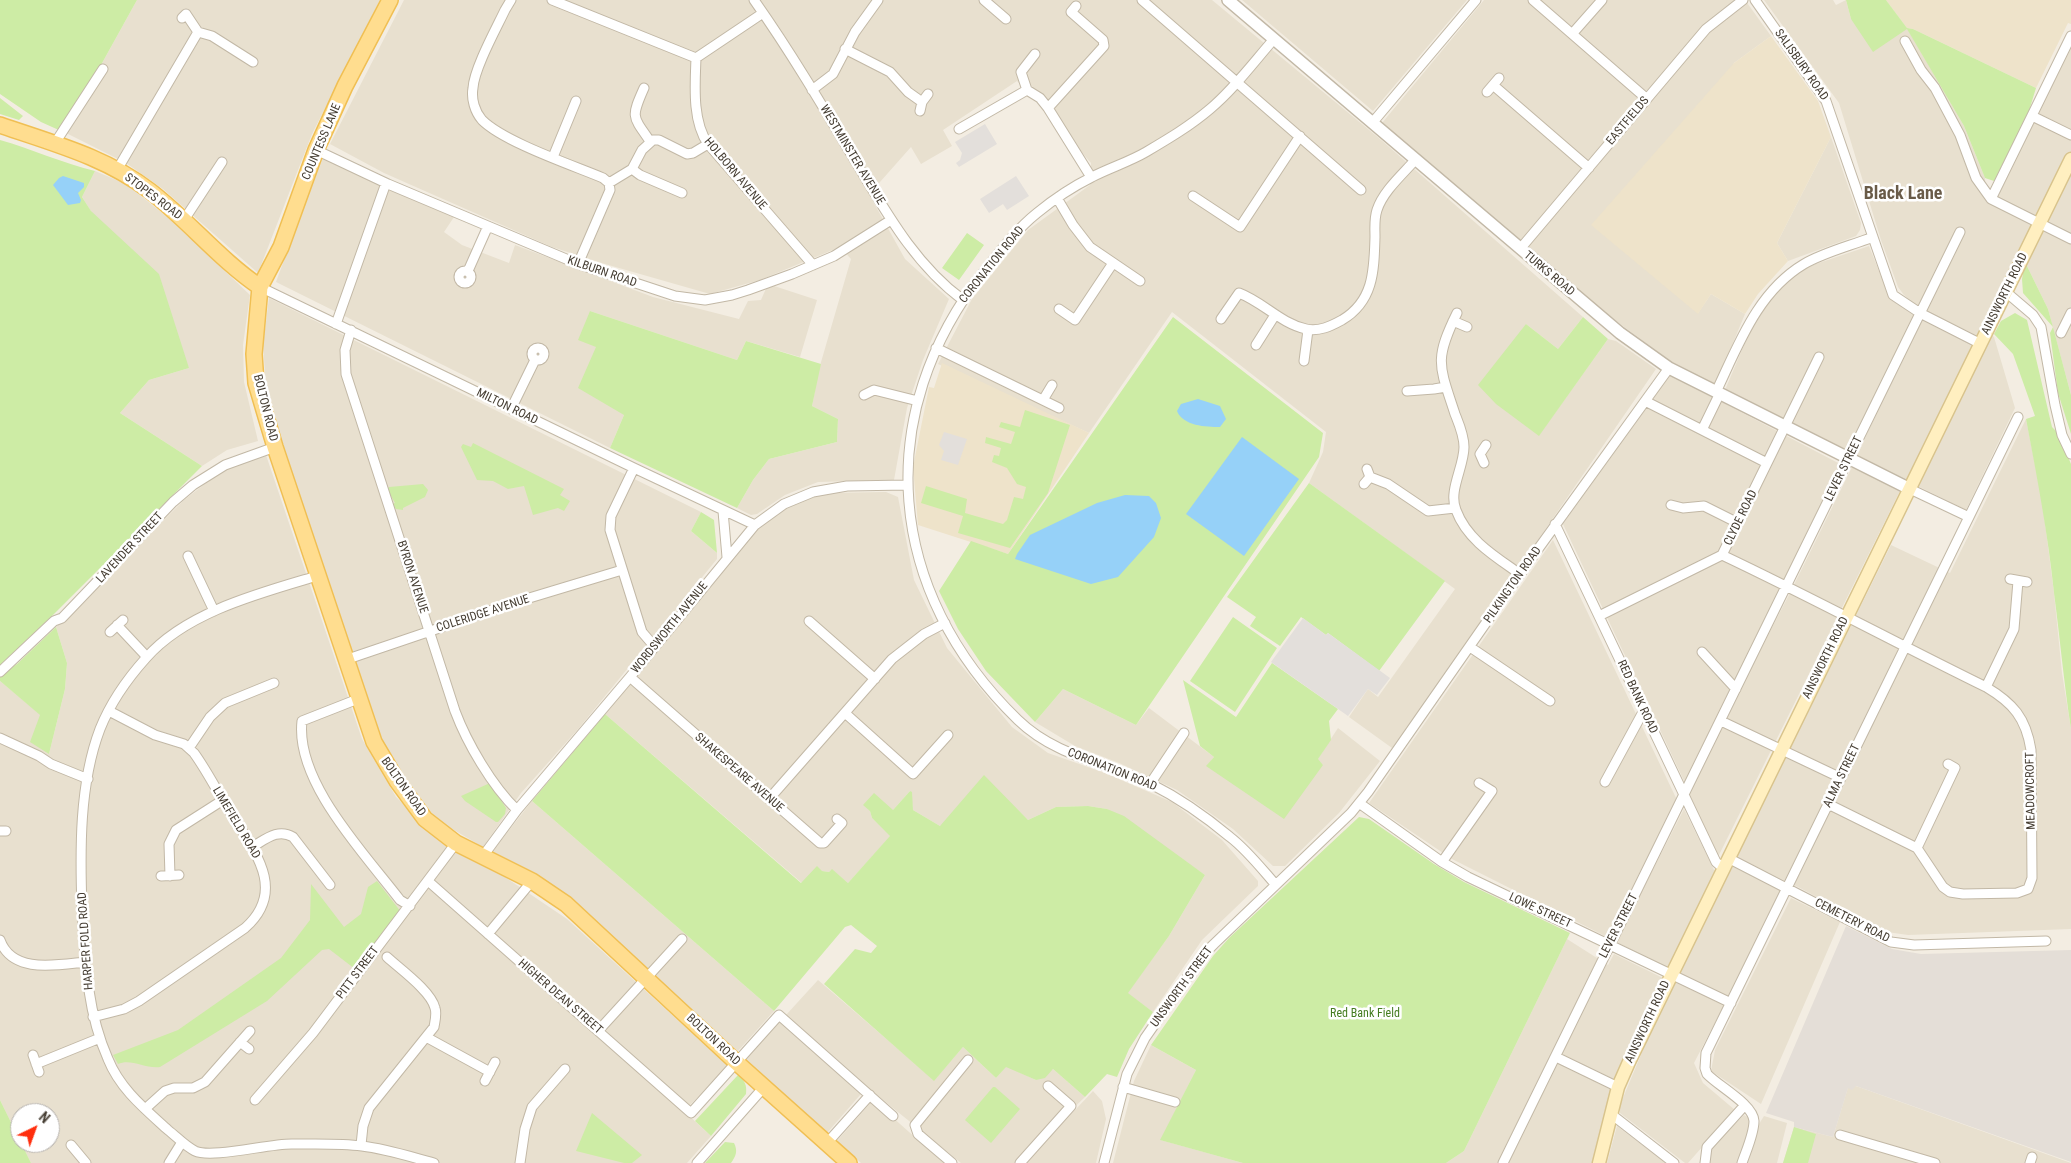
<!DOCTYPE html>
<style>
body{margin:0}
#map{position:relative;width:2071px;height:1163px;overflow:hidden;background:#f3ede2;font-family:"Roboto Condensed",sans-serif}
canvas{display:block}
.north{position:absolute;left:10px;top:1103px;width:50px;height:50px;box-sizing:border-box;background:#fff;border:1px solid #b5b1ad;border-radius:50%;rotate:42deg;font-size:14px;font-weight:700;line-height:20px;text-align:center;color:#453d32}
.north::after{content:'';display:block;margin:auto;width:18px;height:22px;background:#ff2e0d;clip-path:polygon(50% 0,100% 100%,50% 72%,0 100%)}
</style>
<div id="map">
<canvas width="2071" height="1163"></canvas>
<div class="north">N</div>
</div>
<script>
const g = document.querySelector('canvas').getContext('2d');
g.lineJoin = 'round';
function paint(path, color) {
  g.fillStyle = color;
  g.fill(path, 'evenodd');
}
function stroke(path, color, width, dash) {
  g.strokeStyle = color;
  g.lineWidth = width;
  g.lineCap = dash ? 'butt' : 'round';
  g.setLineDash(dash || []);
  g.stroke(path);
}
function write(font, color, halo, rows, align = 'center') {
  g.font = font + ' "Roboto Condensed",sans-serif';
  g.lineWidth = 5;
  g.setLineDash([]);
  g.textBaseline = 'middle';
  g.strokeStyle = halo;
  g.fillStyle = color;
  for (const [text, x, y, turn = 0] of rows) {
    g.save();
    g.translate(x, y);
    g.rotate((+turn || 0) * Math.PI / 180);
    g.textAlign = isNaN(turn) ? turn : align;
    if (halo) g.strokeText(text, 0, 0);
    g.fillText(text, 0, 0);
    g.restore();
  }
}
const residential = new Path2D(`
 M137,0H380L312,134L258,273L163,189L126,163L64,132Z
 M404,0H1212L1380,139L1583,317L1558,349L1526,324L1539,435L1608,339L1616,341L1656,369L1422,708L1392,748L1349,717L1368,689L1378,697L1455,589L1309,483L1323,452L1326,432L1172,312L1089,433L938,364L972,299L1028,230L1090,185L1091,163L1040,104L1017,81L943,130L952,146L921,164L911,147L880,182L870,196L905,259L949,299L923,360L907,408L894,480L818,482L785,495L757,514L751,515L737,508L753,480L769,459L837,442L838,419L812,406L819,369L851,259L840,247L760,280L710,294L605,264L552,247L384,173L330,144Z
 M1242,0H1467L1373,111Z
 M1484,0H1745L1771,36L1734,63L1698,313L1711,294L1745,314L1715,386L1670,361L1600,309L1382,123Z
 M1764,0H1833L1836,5L1846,0L1851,19L1907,28L1964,126L1985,178L1986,197L2037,224L1985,328L1994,337L2015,408L1966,510L1857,456L1923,311L1962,232L1963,227L1958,230L1920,310L1904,295L1898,287L1881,240L1839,103Z
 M2071,40V395L2048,309L2025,262L2043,222L1996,197Z
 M1831,137L1861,223L1860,230L1856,236L1788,261L1777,243Z
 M322,156L454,217L444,232L462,245L509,263L515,245L653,297L739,319L748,301L761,300L768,284L817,300L800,357L746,341L737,360L590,311L596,347L624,415L610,448L276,282Z
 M95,171L126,184L176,224L250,295L243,345L244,382L258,441L227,450L202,466L120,413L149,380L189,368L82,197Z
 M1869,246L1890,299L1916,317L1849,452L1725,390L1755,319L1775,293L1801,269Z
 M269,298L701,512L691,531L717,553V559L579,728L521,793L483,847L437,820L386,752L311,540L266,386L263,345Z
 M1670,375L1842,465L1685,783L1563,524Z
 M2026,419L2042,499L2054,593L2062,673L2071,729V929L1908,935L1880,931L1800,888L1736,857L1891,545L1950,573Z
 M266,455L362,739L396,797L437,836L484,863L567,919L728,1066L684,1111L711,1136L687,1163H31L21,1143H50V1113H20V1141L0,1100V681L41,715L49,754L65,689L67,663L56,627L184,500L227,467Z
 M1852,467L1900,491L1718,857L1689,795L1740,688L1789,595Z
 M886,492L898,497L914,580L947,648L1012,727L1048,753L1105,773L1172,802L1222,840L1258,881V886L1202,940L1153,1012L1127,993L1169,936L1205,875L1107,809L1088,806L1056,807L1028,820L1014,807L940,826L913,810L910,791L893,810L870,811L872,818L891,836L848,883L832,870L829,872L822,871L802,883L605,714L760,526L787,507L825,493Z
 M1553,540L1677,800L1607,937L1452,859L1369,803Z
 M1063,689L1136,725L1149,708L1214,757L1207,766L1323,765L1317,760L1338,728L1380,761L1339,813L1285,866H1273L1233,829L1177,790L1119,763L1075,746L1035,722Z
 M532,801L774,1011L737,1052L576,903L492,852Z
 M1684,809L1714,870L1726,878L1733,866L1781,890L1729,998L1616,942Z
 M1791,898L1840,922L1761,1104L1711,1071L1715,1050Z
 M1567,939L1608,965L1614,954L1663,978L1616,1077L1602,1122L1592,1163H1446L1464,1151Z
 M818,980L934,1080L963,1047L996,1078L1006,1066L1036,1080L1053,1069L1085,1097L1016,1163H961L867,1087L827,1133L744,1061Z
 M1675,982L1724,1005L1694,1063L1703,1083L1735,1110L1688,1163H1685L1620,1113V1105L1653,1026Z
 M1151,1045L1196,1070L1161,1140L1243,1163H1113L1134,1081Z
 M1856,1086L2071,1163H1783L1794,1127L1833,1137L1848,1087Z
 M1093,1091L1102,1101L1106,1119L1096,1163H1025Z
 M873,1100L944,1163H861L837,1141Z
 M1744,1115L1759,1124L1764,1116L1787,1123L1777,1163H1708L1711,1148Z
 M1617,1126L1666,1163H1607Z`);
const industrial = new Path2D(`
 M1846,926L1892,949L1921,954L2071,950V1162L1856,1086L1852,1090L1848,1088L1833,1137L1794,1127V1122L1766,1113Z`);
const education = new Path2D(`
 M1886,0H2071V24L2068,23L2036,88L1913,29L1907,28Z
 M1771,36L1818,101L1831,137L1777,243L1788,261L1758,294L1745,314L1711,294L1698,314L1591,225L1734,63Z
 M942,363L1089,433L1008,554L918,525L913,467L929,387L934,388Z`);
const green = new Path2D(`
 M0,0H137L96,74L61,131L41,122L0,94Z
 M1846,0H1886L1907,28L1913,29L2036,88L2028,114L1997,182L1985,178L1964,126L1907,29L1873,52L1851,19Z
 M0,98L23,116L19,120L0,114Z
 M0,140C32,149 62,163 95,171L82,197L91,211L159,274L189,368L149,380L120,413L202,466L54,614L0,665Z
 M967,233L984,245L959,280L942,268Z
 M2025,262L2048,309L2053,327L2071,395V434L2058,393L2050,333L2053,327L2023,293L2022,279Z
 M590,311L737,360L746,341L821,364L812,406L838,419L837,442L769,459L753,480L737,508L610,448L624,415L578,388L596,347L578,340Z
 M2015,313L2027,320L2052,427L2058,433L2071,464V729C2064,684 2060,638 2054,593C2048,534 2037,477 2026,419L2035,416L2013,354L1994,334L2001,321Z
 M1173,317L1323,433L1319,457L1136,725L1063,689L1035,722L986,671L958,629L939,591L971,541L1008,554Z
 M1583,317L1608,339L1539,436L1496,404L1478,385L1526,324L1558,349Z
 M1025,410L1070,425L1048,493L1010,548L958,533L963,516L921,503L926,486L967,499L965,513L1003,524L1007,520L1014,497L1023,499L1026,487L1017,484L1007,468L992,462L994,455L999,456L1001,448L985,443L986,437L1011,444L1015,432L999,427L1001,422L1020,427Z
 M473,443L564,489L560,495L570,501L564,511L558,508L533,515L524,486L508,489L493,481L477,480L461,447L463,444L471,447Z
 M1309,483L1445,581L1379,671L1328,633L1326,635L1301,617L1280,646L1250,626L1256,617L1227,597Z
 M423,484L428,490L425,497L403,508V510L396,509L392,504L395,503L387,489L389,487Z
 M701,512L714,520L717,553L691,531Z
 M1233,617L1277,648L1235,712L1190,681Z
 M56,627L67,663L65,689L49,754L30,742L40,715L0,681V676L17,664Z
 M1272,663L1338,709L1329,721L1331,740L1318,759L1323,765L1284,819L1206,766L1214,757L1200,746L1183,680L1236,717Z
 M605,714L801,883L817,866L822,871L829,872L832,869L848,883L890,836L872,818L870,811L863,805L874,793L893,810L910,791L912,792L913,810L940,826L984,775L1028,820L1056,807L1088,806L1107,809L1124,816L1205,875L1169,936L1128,993L1153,1012L1129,1049L1117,1077L1107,1074L1085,1097L1053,1069L1045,1078L1036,1080L1006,1067L996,1078L963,1047L934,1081L824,984L855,949L871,953L877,946L851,925L845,927L774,1011L532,801Z
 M490,783L506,808L505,814L498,822H496L465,801L461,796Z
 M1359,817L1369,819L1434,864L1464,882L1570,933L1464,1151L1446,1163H1243L1160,1140L1196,1070L1151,1045L1213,956L1229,938Z
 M377,881L401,912L355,969L329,949L322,950L267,1001L160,1067C145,1069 131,1058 118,1064L113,1055L178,1030L281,958L310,920L311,884L344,927L361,914L368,887Z
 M738,1075C745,1081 747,1085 746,1094L711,1136L695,1121Z
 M993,1087H995L1020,1109L991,1143L965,1120Z
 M0,1100L31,1163H0Z
 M592,1113L642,1155L632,1163H624L576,1151Z
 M1794,1127L1816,1134L1808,1163H1783Z
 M725,1142L734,1143C738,1151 736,1156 731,1163H705Z`);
const parking = new Path2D(`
 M985,124L997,144L959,167L956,163L960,160L962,153L955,142Z
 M1016,176L1029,196L1007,210L1003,204L989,213L980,199Z
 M944,432L967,439L958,465L941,460L944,451L939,445Z
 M1303,618L1326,635L1328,633L1390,678L1377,695L1368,689L1348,716L1271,662Z`);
const water = new Path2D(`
 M63,176L84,183V187L78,193L81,200L80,203L68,205L53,185L59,178Z
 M1198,399L1220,406L1226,419L1220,427C1206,427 1183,426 1177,411L1181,404Z
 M1242,437L1299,479L1244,556L1186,514Z
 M1125,495L1149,496L1156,503L1161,518L1154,537L1118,577L1091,584L1015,559L1017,554L1030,535L1097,503Z`);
const minor = new Path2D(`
 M511,0L505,10C496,29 474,69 473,88C471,99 475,112 482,120C504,142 572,165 603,178L609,183
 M552,0L696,58
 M754,0C790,51 822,105 854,159C885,210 914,264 963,300
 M984,0L1006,19
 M1142,0L1361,190
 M1533,0L1647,99
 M1755,0L1826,101L1893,295L1920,313L1981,344
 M763,13L696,58C695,85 692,121 708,144L813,265
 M182,18L186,14L198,32L212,36L253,62
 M1572,34L1602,0
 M1274,39C1253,63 1234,89 1210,109C1190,126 1168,139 1146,152C1129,162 1109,168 1092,177C1072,187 1054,199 1037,213C1017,229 1001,250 985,270C870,415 886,592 1018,720C1055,756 1106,763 1151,784C1179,798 1206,817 1230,837C1247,850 1261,868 1275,884
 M1905,41L1921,70L1935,88L1960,135L1976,178L1991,199L2071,239
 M845,49L890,72L908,92L922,102
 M1493,85L1589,168
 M644,88C631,117 632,116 650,141
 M812,90L833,74L855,32L878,0
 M1027,90L1021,72L1035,54
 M1487,92L1499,78
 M1048,108L1104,46L1103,40L1071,12L1076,6
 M920,111L922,102L928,94
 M2032,116L2071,135
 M1373,122L1476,0
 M959,129L1027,90L1040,98L1048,108L1091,177
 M55,143L103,69
 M316,150L388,184L578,264L675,296L705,300L732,295L748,290L792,274L834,256L891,220
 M553,157L576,101
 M632,169L640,175L682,193
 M117,170L198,32
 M1193,196L1240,227L1300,136
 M1057,198L1073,225L1090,247L1140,281
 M1991,199L2071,36
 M184,220L222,162
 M1520,249L1706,29L1743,0
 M578,264L610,190L609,183L632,169L642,150L653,140H659L687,154L693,153L708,144
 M468,271L488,226
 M459 277a6 6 0 1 1 12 0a6 6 0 1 1-12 0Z
 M260,287L634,468L755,525
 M2006,292L2033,315L2041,327L2055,405L2062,435L2071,454
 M1059,309L1075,320L1113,263
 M1457,313C1434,360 1439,365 1455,414C1459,424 1464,435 1464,447C1464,467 1448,491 1456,510C1467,540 1496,557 1520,574
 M1221,319L1239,293C1263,302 1280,323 1306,329C1319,332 1331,326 1342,320C1374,301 1374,270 1375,237C1375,228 1374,219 1377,210C1383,191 1403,174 1416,159
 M1453,321L1467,327
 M336,324L386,183
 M351,330L345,350L346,374L455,711C467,743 492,786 517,810
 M2061,333L2071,313
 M1256,345L1275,315
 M936,348L1059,408
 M532 354a6 6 0 1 1 12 0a6 6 0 1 1-12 0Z
 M1304,361L1308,330
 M1407,391L1434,389L1446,387
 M1716,392C1738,346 1757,292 1804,264C1825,252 1850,246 1873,237
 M864,395L874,390L918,401
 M1043,400L1052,385
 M1645,401L1767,463
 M511,409L535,360
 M1702,430L1719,395
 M1484,463L1480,454L1486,445
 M634,468L611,516L610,530L642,632L654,646
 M1370,477L1388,484L1428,511L1455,508
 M1364,484L1370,477L1367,469
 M1910,489L1969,517
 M1671,505L1683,508L1704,506L1738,523
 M723,511L727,557
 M1555,524L1716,862L1723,868
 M1722,555C1811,597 1898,644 1986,687
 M188,556L214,611
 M317,576C260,593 186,612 146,658C128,678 110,704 100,729C79,784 80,852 82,909C85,961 87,1012 108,1059C120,1089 145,1109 168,1130C177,1137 185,1146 195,1151C212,1159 271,1143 293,1144C316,1144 340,1143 362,1146C387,1149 411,1157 434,1163
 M2010,579L2027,582
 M1599,616L1722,555L1819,357
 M809,621L875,679
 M117,625L147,657
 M110,632L123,620
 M1470,647L1550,701
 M1702,652L1736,689
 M345,660L516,602L622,570
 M0,672L54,621L62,618L173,502L193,485L225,465L275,447
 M630,677L820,843H824L842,823L837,819
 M358,699L302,721C295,782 365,854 400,900L410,906
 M845,713L913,774L948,735
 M1721,721L1841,778
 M0,738L39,756L51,764L88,779
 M189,748L210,717L225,703L274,683
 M1605,782L1643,712
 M1150,784L1184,733
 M769,799L892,659L924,634L945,623
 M1359,803L1442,862L1468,877L1731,1003
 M1828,804L1917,848L1943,887L1950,892L1963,894L2017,893L2028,889L2032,878L2031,750C2026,718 2013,703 1986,687L2014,629L2018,581
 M0,831H6
 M252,847C266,839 278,828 293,837L330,885
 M1917,848L1955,768L1948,764
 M483,856L517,810L630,677L755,525L784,504L813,492L847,486L907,485
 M1728,858L1891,942L1914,945L2046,941
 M1442,862L1492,791L1479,783
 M161,876L179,875
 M170,876L169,844L176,830L223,800
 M428,881L691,1113L779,1015L893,1116
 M488,934L532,881
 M0,940C12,974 56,965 85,962
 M93,1017L124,1009L139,1001L245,928C289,889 252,848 228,809C217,791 207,771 194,753L184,744L155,735L109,711
 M598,1031L682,939
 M426,1037L490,1072
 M240,1042L249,1049
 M33,1055L39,1072
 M1556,1057L1618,1087
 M36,1064L100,1038
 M485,1081L495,1062
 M1123,1087L1175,1102
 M255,1100L313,1033L456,843
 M145,1109L165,1091L174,1088H193L205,1082L250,1031
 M1611,1114L1674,1163
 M1840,1135L1935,1163
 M827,1143L870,1095
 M71,1145L86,1163
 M361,1145L363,1126L369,1108L434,1027C435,1021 437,1014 435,1008C431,991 400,969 387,957
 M169,1163L182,1142
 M520,1163L525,1129L532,1107L565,1069
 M697,1163L764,1087
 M952,1163L918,1134L915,1125L968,1060
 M1020,1163L1071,1106L1048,1086
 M1104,1163L1127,1074L1145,1038L1203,955L1214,944L1351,813L1368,792L1520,574L1669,368
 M1503,1163L1960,232
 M1705,1163L1707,1147L1745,1105
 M1742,1163C1746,1151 1754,1134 1754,1121C1753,1104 1718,1086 1707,1074L1705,1068L1706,1053L2018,417
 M2030,1163L2032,1157`);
const tertiary = new Path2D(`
 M1228,0L1620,333L1669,368L1910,489`);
const secondary = new Path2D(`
 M1599,1163L1618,1087L1629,1062L2071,159`);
const primary = new Path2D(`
 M390,0L345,86L316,150L281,247L260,287L254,354L256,383L275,447L374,742L397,781L425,819L456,843L532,881L566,904L736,1062L849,1163
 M0,125C52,143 106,157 150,191C189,221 220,260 260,287`);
const streetNames = [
 ["SALISBURY ROAD",1801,65,55],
 ["EASTFIELDS",1628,121,-50],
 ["COUNTESS LANE",322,142,-67],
 ["WESTMINSTER AVENUE",852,155,59],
 ["HOLBORN AVENUE",735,174,50],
 ["STOPES ROAD",153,197,37],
 ["CORONATION ROAD",992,265,-51],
 ["KILBURN ROAD",602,272,19],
 ["TURKS ROAD",1549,274,40],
 ["AINSWORTH ROAD",2005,294,-64],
 ["MILTON ROAD",507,407,26],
 ["BOLTON ROAD",265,408,76],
 ["LEVER STREET",1844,469,-64],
 ["CLYDE ROAD",1741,518,-64],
 ["LAVENDER STREET",130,548,-47],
 ["BYRON AVENUE",412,577,72],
 ["PILKINGTON ROAD",1513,585,-55],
 ["COLERIDGE AVENUE",483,614,-18],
 ["WORDSWORTH AVENUE",670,628,-51],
 ["AINSWORTH ROAD",1826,658,-64],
 ["RED BANK ROAD",1637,697,65],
 ["CORONATION ROAD",1112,770,22],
 ["SHAKESPEARE AVENUE",739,773,41],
 ["ALMA STREET",1842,776,-64],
 ["BOLTON ROAD",403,787,55],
 ["MEADOWCROFT",2031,791,-91],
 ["LIMEFIELD ROAD",236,823,59],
 ["LOWE STREET",1540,911,25],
 ["CEMETERY ROAD",1852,921,27],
 ["LEVER STREET",1619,926,-63],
 ["HARPER FOLD ROAD",86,941,-94],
 ["PITT STREET",358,973,-53],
 ["UNSWORTH STREET",1182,987,-54],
 ["HIGHER DEAN STREET",560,997,41],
 ["AINSWORTH ROAD",1648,1022,-65],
 ["BOLTON ROAD",713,1040,43]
];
const parkNames = [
 ["Red Bank Field",1365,1014]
];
const districtNames = [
 ["Black Lane",1903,194]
];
paint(residential, '#e8e0cf');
paint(industrial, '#e4ded7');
paint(education, '#eee3ca');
paint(green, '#cdeca5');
paint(parking, '#e3dfdb');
paint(water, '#96d1f8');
stroke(minor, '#c2b8a6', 11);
stroke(tertiary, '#c2b8a6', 14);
stroke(secondary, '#d8c38c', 15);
stroke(primary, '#f0bf53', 18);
stroke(minor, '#fff', 9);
stroke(tertiary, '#fff', 11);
stroke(secondary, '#ffefc0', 12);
stroke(primary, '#ffdd8f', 15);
write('12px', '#453d32', '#fff', streetNames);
write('12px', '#447c20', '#fff', parkNames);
write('bold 18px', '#695b48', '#fff', districtNames);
</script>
